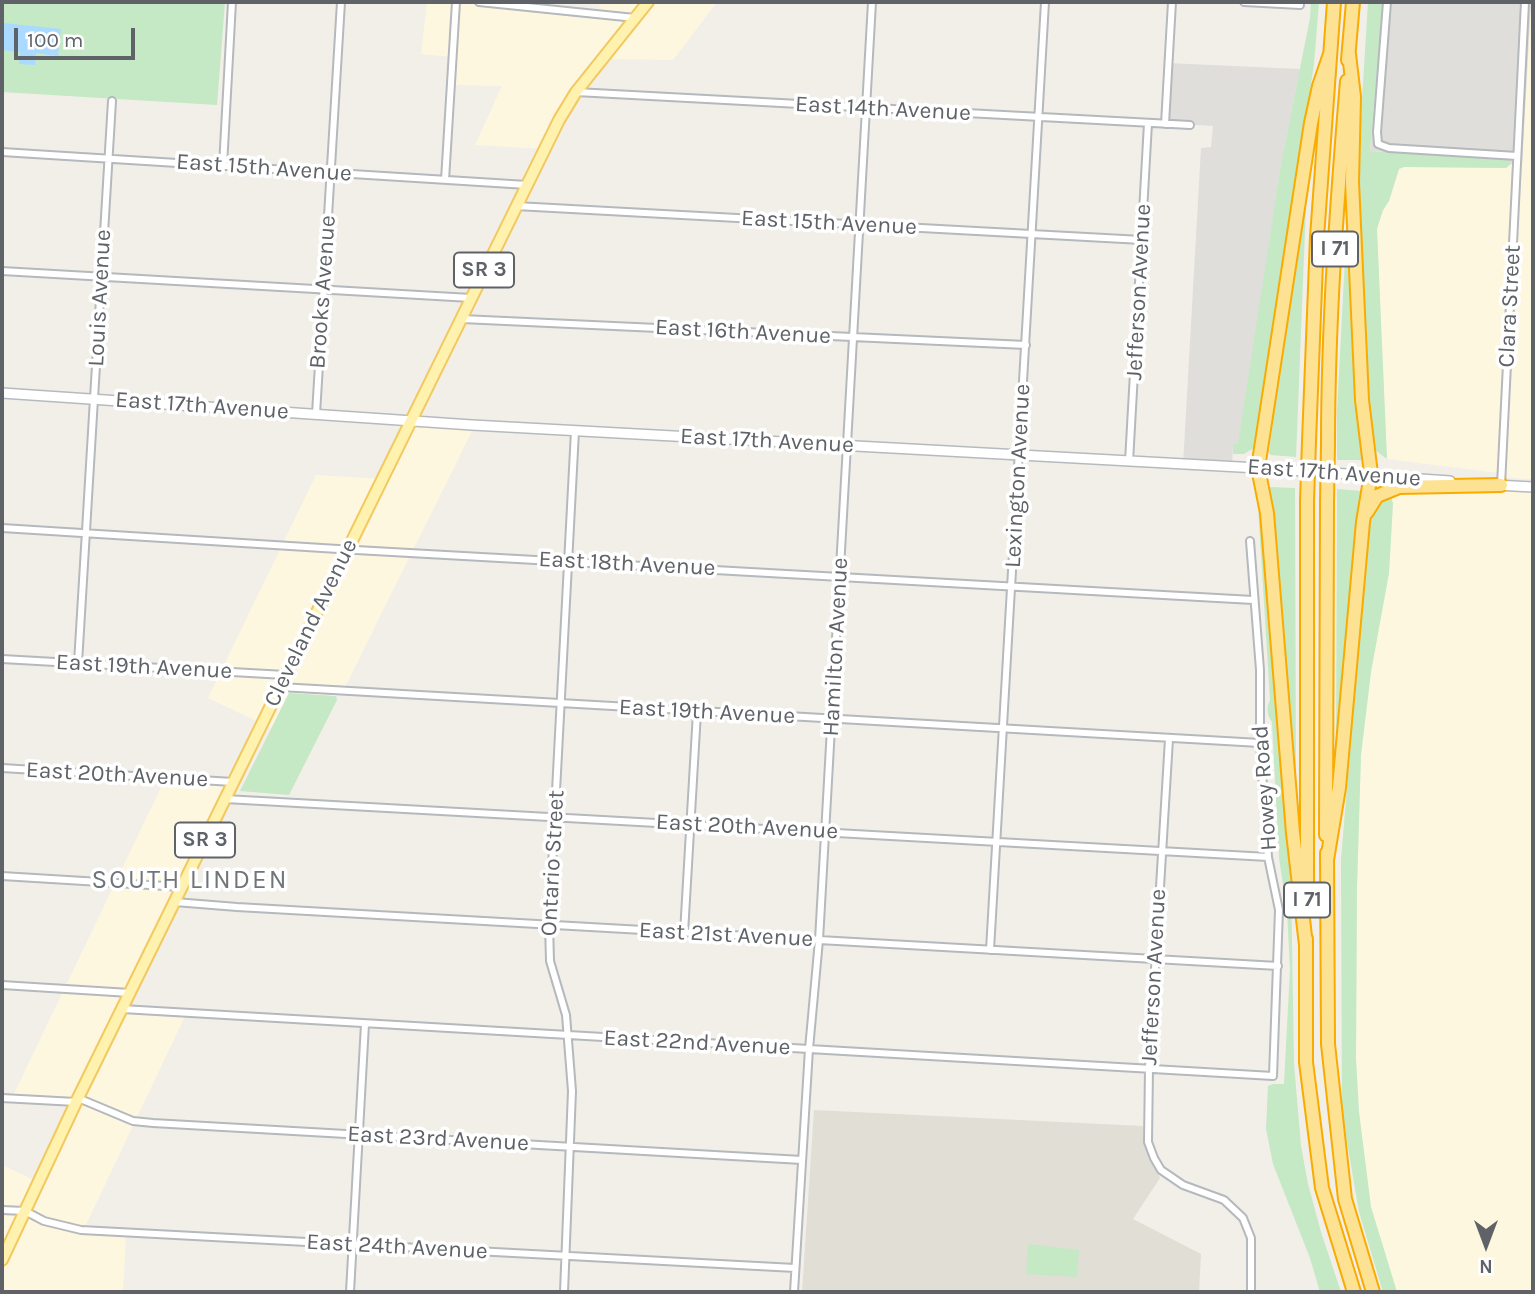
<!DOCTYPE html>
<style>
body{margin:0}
#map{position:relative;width:1535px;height:1294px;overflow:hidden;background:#f1efe8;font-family:Karla,sans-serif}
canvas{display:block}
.frame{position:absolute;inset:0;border:4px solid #5f6368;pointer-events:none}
.north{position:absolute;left:1451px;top:1210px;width:70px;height:70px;-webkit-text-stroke:5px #fff;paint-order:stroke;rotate:180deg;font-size:19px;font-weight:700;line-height:28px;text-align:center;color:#5f6368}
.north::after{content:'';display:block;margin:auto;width:24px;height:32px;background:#5f6368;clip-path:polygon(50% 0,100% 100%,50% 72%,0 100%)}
.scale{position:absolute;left:14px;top:28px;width:121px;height:32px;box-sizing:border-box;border:4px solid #5f6368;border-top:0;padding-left:9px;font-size:21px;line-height:24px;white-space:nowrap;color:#5f6368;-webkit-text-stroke:5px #fff;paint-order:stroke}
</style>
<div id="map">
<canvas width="1535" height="1294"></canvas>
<div class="frame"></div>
<div class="north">N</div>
<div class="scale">100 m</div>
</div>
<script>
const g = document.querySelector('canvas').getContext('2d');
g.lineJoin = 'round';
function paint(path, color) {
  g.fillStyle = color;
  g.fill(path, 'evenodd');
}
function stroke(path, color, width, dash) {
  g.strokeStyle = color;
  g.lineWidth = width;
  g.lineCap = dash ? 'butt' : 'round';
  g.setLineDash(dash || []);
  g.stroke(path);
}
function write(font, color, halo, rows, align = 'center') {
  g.font = font + ' Karla,sans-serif';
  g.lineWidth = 7;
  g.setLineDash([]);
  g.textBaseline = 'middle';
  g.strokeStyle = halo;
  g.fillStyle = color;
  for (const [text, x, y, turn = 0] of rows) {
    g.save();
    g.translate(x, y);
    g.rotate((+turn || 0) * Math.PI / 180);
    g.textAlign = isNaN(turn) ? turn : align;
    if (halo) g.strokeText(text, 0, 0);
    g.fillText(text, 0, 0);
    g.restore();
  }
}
const commercial = new Path2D(`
 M427,2H506L599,15L600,2H717L673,60L609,59L567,112L548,149L475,145L502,86L452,85L453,57L421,54Z
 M1531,2H1533V479L1513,478L1507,477V474L1387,459L1377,229L1379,218L1389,201L1399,169L1404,167L1506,168L1511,164H1522Z
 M410,420L475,425L345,687L336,696L289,693L271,728L208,698L316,475L383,479Z
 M1533,487V1292H1397L1371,1207L1359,1112L1356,1059L1357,888L1361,755L1371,672L1389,573L1393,503L1388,490Z
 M166,777L234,781L121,1009L186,1014L83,1231L126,1235L123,1292H2V1165L40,1183L75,1105L11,1100Z`);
const industrial = new Path2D(`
 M1383,2H1531L1522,165L1511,164L1508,160L1370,151Z
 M1167,63L1300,69L1281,164L1253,354L1238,445L1233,444L1232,466L1183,465L1201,148L1211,147L1213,126L1165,123Z`);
const education = new Path2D(`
 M814,1110L1143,1126L1144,1143L1160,1178L1133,1219L1201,1254L1199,1292H802Z`);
const green = new Path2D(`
 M2,2H225L217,105L2,92Z
 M1311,2H1319L1314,64L1256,444L1254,450L1252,449L1244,454H1233V444H1238L1281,164L1310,18Z
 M1368,2H1383L1370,151L1509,160L1511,164L1506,168L1404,167L1399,169L1389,201L1383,210L1377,229L1387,459L1375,450L1373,452L1370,445L1358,166Z
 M1307,180L1296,457L1271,455L1269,453L1289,293Z
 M1348,201L1361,460H1337V411Z
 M1269,487L1295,488L1296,806Z
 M1337,489L1361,491L1336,763Z
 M1257,490L1260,497L1291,879L1294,1064L1301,1146L1308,1184L1321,1232L1341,1292H1320L1310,1258L1273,1164L1266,1129L1268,1086L1273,1084H1284L1290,969L1287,911L1279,858L1272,722C1267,715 1266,708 1270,700Z
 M1388,490L1393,503L1389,573L1371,672L1361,755L1357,888L1356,1059L1359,1112L1371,1207L1397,1292H1383L1359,1212L1342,1113L1341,860L1355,690L1363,522Z
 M289,693L336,696L337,700L289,795L240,791Z
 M1028,1244L1079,1250L1077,1277L1026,1274Z`);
const water = new Path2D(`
 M3,23L61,29L58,56L36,53L35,65L19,64L20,52L2,50Z`);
const street = new Path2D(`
 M479,2L635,18
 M1244,2L1300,5
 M1387,2L1377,132L1378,144L1389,148L1517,156
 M576,92L1190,125
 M1165,124L1172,2
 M2,152L527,185
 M223,166L232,2
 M445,180L456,2
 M516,206L1142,240
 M2,271L471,298
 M462,319L1026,345
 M316,414L341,2
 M1129,462L1148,123
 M1501,485L1525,2
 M2,528L338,549L1253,600
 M2,659L285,675
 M78,663L112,101
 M280,687L1260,743
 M1169,739L1149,1068L1148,1142L1154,1158L1161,1170L1183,1185L1224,1200L1243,1218L1251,1238V1292
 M2,768L233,782
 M225,799L1268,857
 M2,876L182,887
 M175,902L237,907L1278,966
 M684,933L697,712
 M990,950L1045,2
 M2,985L130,993
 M122,1009L1273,1076L1279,910L1268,857L1260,743V670L1250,541
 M2,1098L76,1102
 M78,1098L133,1121L153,1123L802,1160
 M2,1210L25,1211L44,1221L81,1230L795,1268
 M350,1292L365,1024
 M564,1292L572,1091L566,1015L550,961L549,924L575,431
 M794,1292L809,1049L819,940L872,2`);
const secondary = new Path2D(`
 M2,393L472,425L1258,468L1450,481
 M1495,485L1533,487`);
const primary = new Path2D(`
 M2,1260L78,1098L559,120L576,92L648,2`);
const highway = new Path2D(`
 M1348,60L1353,2
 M1309,441L1317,237L1334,2
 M1328,444C1328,323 1337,202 1347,81
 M1367,512L1377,496L1399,487L1501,485
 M1326,835L1327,503
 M1327,853L1328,1044L1345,1199L1373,1292
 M1327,860L1339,788L1363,522L1371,474L1362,400L1352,182L1354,97L1349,54
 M1307,889V501
 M1306,939V1062L1322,1188L1354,1292
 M1306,945L1293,833L1267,513L1258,468L1311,123L1319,86L1330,54`);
const highwayBridge = new Path2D(`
 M1307,501L1309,441
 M1327,503L1328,444`);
const shields = [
 [1335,249,46],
 [484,270,60],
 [205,840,60],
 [1307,900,46]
];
const shieldNames = [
 ["I 71",1335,249],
 ["SR 3",484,270],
 ["SR 3",205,840],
 ["I 71",1307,900]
];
const streetNames = [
 ["East 14th Avenue",883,109,3],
 ["East 15th Avenue",264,168,4],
 ["East 15th Avenue",829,223,3],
 ["Brooks Avenue",323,292,-86],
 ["Jefferson Avenue",1139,292,-87],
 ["Louis Avenue",100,298,-87],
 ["Clara Street",1510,306,-87],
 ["East 16th Avenue",743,332,3],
 ["East 17th Avenue",202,406,4],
 ["East 17th Avenue",767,441,3],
 ["East 17th Avenue",1334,473,4],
 ["Lexington Avenue",1018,476,-87],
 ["East 18th Avenue",627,564,3],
 ["Cleveland Avenue",311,623,-64],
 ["Hamilton Avenue",836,647,-87],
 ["East 19th Avenue",144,667,3],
 ["East 19th Avenue",707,712,3],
 ["East 20th Avenue",117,775,3],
 ["Howey Road",1265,788,-94],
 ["East 20th Avenue",747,827,3],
 ["Ontario Street",553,863,-87],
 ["East 21st Avenue",726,935,3],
 ["Jefferson Avenue",1154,977,-87],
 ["East 22nd Avenue",697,1043,3],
 ["East 23rd Avenue",438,1139,3],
 ["East 24th Avenue",397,1247,3]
];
const quarterNames = [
 ["SOUTH LINDEN",190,881]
];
paint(commercial, '#fef7e0');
paint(industrial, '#e0deda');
paint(education, '#e1ded6');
paint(green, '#c5e8c5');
paint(water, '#aadaff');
stroke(street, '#b5b8bc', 10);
stroke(secondary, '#b6babf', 12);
stroke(primary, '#f2c960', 14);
stroke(highway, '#f9ab00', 16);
stroke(street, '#fff', 6);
stroke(secondary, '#fff', 9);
stroke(primary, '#fff2af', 10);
stroke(highway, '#fde293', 12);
stroke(highwayBridge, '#f9ab00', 16, []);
stroke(highwayBridge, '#fde293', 12);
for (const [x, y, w] of shields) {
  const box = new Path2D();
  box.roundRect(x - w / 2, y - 17.5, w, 35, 5);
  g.fillStyle = '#fff';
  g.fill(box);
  stroke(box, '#5f6368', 2);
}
write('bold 21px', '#5f6368', null, shieldNames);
write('23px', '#5f6368', '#fff', streetNames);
g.letterSpacing = '2px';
write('26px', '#70757a', '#fff', quarterNames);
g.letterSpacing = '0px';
</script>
